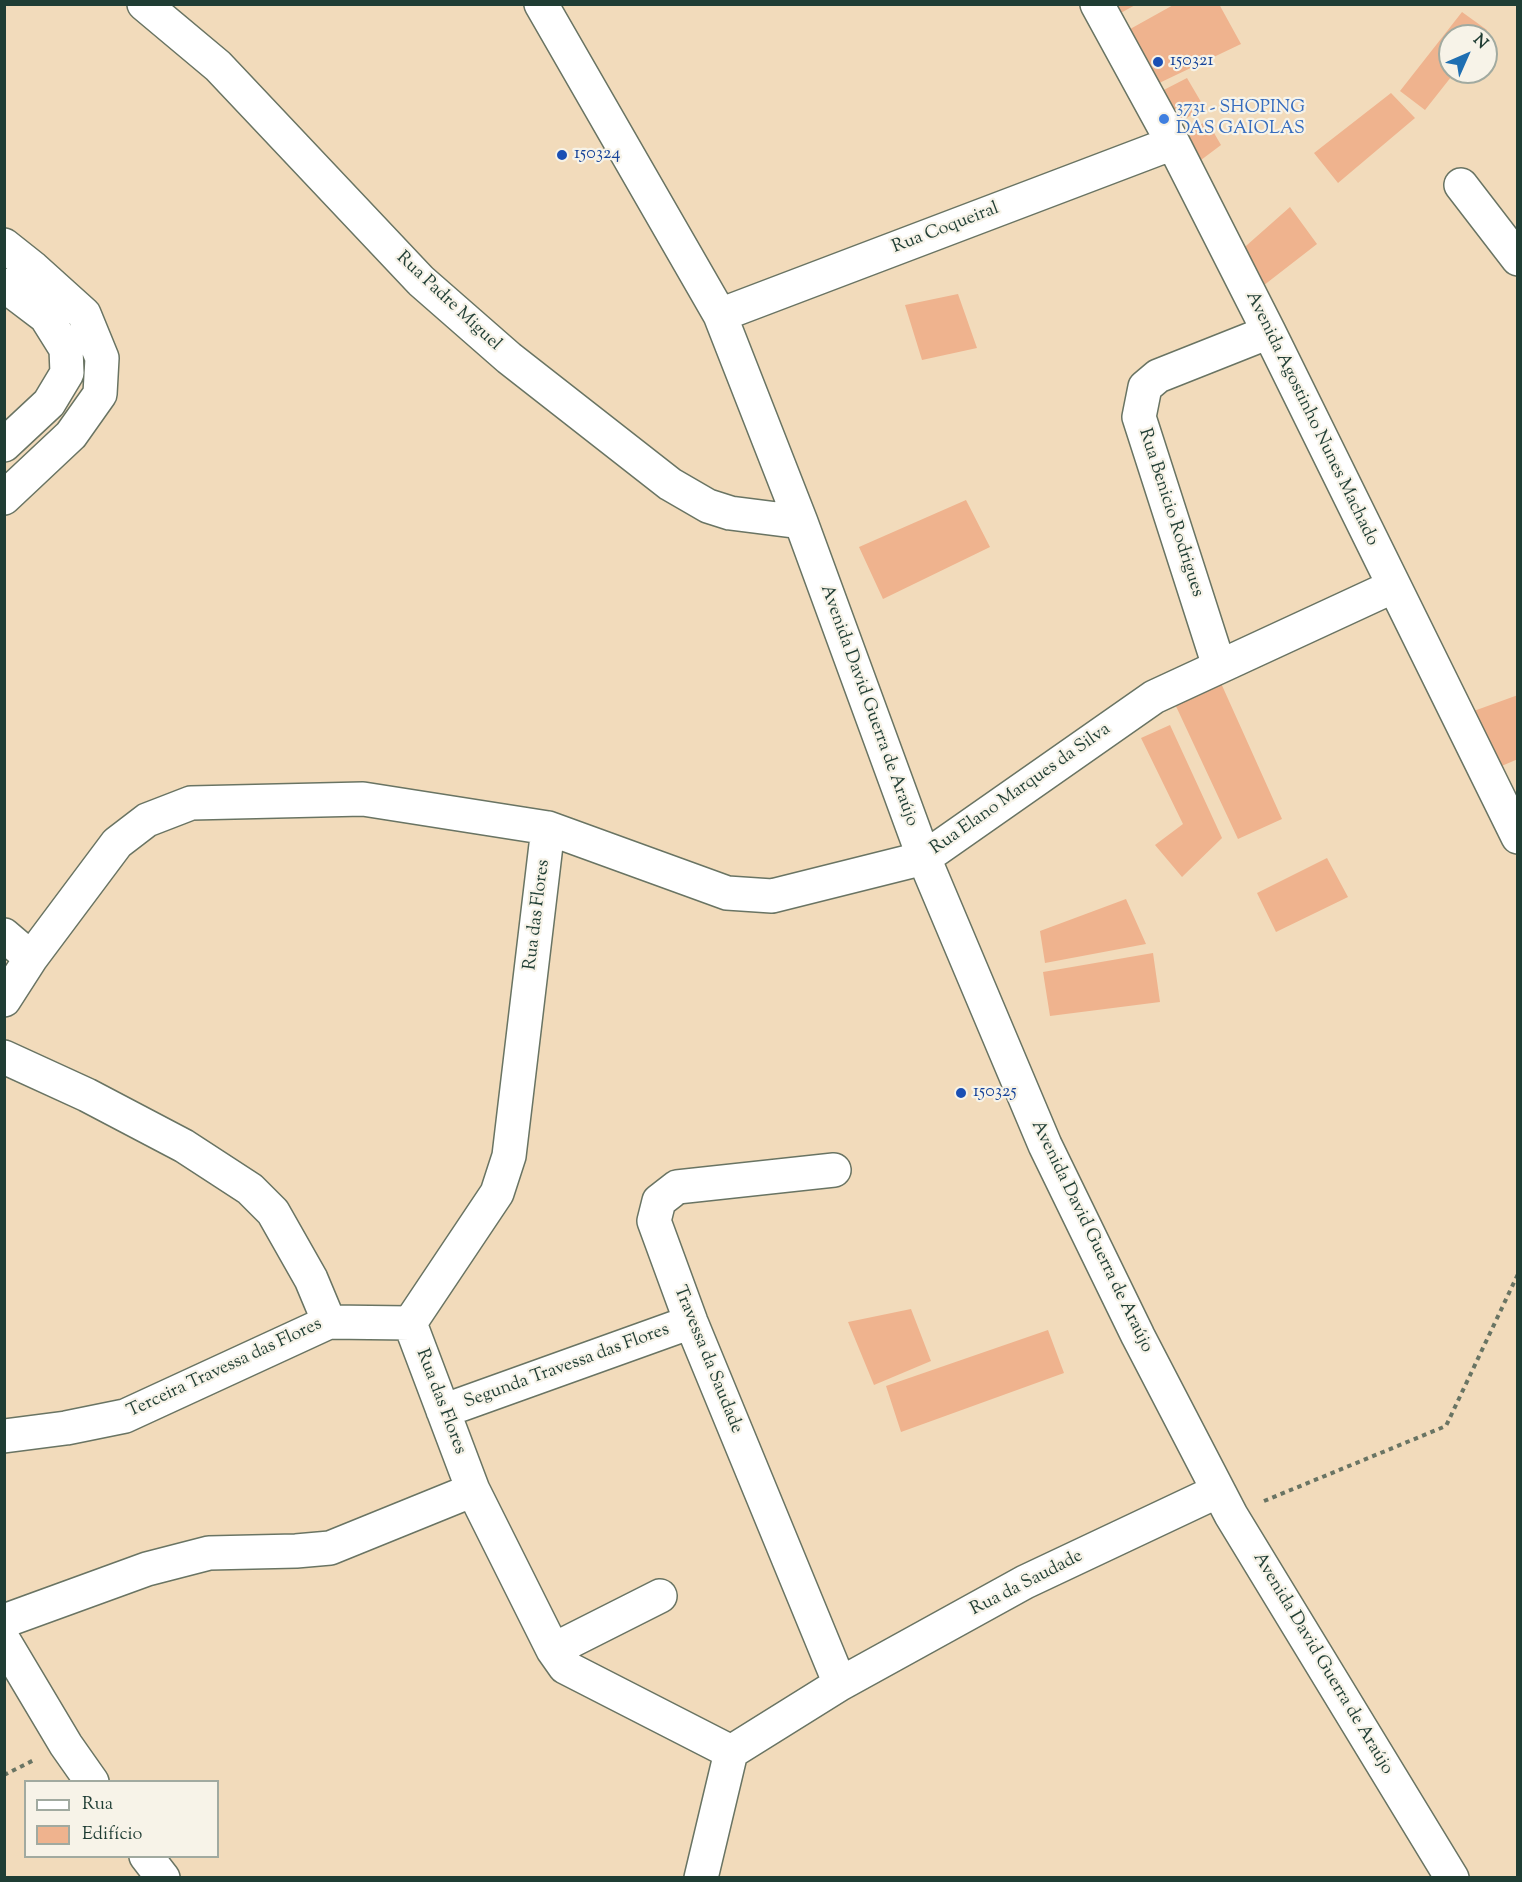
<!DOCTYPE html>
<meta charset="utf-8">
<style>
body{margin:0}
#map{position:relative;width:1522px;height:1882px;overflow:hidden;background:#f2dbbb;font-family:"Sorts Mill Goudy",serif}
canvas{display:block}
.frame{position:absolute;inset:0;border:6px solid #1f3d34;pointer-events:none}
.legend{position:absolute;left:24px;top:1780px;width:195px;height:78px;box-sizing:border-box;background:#f7f3e8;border:2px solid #a1aaa0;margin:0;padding:8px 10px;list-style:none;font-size:18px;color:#1f3d34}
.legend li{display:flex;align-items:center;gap:12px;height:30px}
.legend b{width:30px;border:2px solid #a1aaa0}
.north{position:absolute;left:1438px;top:24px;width:60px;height:60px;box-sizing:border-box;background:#f7f3e8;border:2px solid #a1aaa0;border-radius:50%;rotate:45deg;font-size:16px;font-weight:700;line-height:24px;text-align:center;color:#1f3d34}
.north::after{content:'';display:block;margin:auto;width:21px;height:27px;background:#1f6fb2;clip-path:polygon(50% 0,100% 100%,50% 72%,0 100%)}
</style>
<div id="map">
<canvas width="1522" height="1882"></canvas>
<div class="frame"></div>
<ul class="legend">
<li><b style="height:8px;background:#fff"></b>Rua</li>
<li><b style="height:16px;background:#efb38e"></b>Edifício</li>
</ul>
<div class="north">N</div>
</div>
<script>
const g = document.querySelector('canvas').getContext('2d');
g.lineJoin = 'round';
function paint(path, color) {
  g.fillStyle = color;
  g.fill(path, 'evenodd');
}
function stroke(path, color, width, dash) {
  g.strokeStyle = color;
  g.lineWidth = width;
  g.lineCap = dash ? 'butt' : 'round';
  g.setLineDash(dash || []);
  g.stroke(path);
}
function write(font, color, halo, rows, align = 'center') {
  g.font = font + ' "Sorts Mill Goudy",serif';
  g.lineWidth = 4.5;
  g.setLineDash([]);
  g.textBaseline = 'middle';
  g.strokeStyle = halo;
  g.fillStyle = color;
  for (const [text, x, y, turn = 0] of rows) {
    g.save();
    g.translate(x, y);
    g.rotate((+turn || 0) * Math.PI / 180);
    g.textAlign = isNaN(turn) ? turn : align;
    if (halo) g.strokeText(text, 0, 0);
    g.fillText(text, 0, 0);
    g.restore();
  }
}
const building = new Path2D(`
 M1113,4H1137L1117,15Z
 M1175,4H1219L1241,44L1155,85L1123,33Z
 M1462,12L1487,30L1483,36H1450V72H1455L1425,110L1400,91Z
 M1187,78L1204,107L1171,128L1154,95Z
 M1391,93L1415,118L1338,183L1314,153Z
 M1207,121L1221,145L1197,163L1181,135Z
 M1290,207L1317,244L1259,289L1238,253Z
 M958,294L977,348L922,360L905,305Z
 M966,500L990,547L883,599L859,547Z
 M1220,681L1282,819L1238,839L1174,702Z
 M1518,695V759L1497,768L1471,712Z
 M1170,725L1222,838L1182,877L1155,845L1183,824L1141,738Z
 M1327,858L1348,897L1276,932L1257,893Z
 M1126,899L1146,944L1045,963L1040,931Z
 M1153,953L1160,1002L1050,1016L1043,972Z
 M911,1309L931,1361L874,1385L848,1322Z
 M1048,1330L1064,1373L901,1432L886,1386Z`);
const path = new Path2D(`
 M1264,1501L1446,1426L1518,1274
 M4,1775L36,1759`);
const minor = new Path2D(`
 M144,4L218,66L421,281L509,358L670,484L708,506L730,513L801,522
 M541,4L720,315L801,522L924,858L1045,1145L1138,1336L1231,1515L1452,1878
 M1097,4L1173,143L1269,332L1518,837
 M1461,185L1518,259
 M4,245L33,268L84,314L102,358L100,394L71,435L4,498
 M4,285L46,317L66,349L67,373L49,403L4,445
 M720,315L1173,143
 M1219,666L1139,417L1145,387L1158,376L1269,332
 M548,828L509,1156L497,1193L410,1323L473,1490L553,1650L565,1667L731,1752L840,1684L1025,1582L1218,1491
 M4,935L31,958
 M4,1000L31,958L117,843L147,820L191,803L363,799L548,828L727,893L772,896L924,858L1154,697L1394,586
 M4,1057L87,1095L184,1146L250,1189L273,1212L311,1279L329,1322
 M834,1170L677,1187L659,1201L654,1221L691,1322L840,1684
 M443,1411L691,1322
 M4,1436L66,1428L125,1416L329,1322L410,1323
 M4,1621L147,1569L209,1553L296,1551L330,1548L473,1490
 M4,1641L66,1745L92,1782
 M553,1650L660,1596
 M146,1856L163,1878
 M701,1878L731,1752`);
const markers = [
 [1158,62,6,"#1a4fb4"],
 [1164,119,6,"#3f7fe0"],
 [562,155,6,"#1a4fb4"],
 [961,1093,6,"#1a4fb4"]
];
const transitNames = [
 ["150321",1170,62],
 ["150324",574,155],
 ["150325",973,1093]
];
const shopNames = [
 ["3731 - SHOPING",1176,109],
 ["DAS GAIOLAS",1176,130]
];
const streetNames = [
 ["Rua Coqueiral",946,229,-21],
 ["Rua Padre Miguel",448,302,43],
 ["Avenida Agostinho Nunes Machado",1311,419,64],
 ["Rua Benicio Rodrigues",1170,513,72],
 ["Avenida David Guerra de Araújo",868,706,70],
 ["Rua Elano Marques da Silva",1021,790,-35],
 ["Rua das Flores",538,915,-83],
 ["Avenida David Guerra de Araújo",1091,1237,64],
 ["Travessa da Saudade",707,1360,68],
 ["Segunda Travessa das Flores",567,1367,-20],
 ["Terceira Travessa das Flores",225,1369,-25],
 ["Rua das Flores",440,1402,69],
 ["Rua da Saudade",1027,1584,-27],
 ["Avenida David Guerra de Araújo",1322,1664,59]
];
paint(building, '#efb38e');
stroke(minor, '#697463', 36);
stroke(path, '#697463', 4, [4.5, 4.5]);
stroke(minor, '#fff', 33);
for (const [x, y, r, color] of markers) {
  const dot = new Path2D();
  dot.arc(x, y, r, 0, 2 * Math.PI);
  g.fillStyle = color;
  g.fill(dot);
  stroke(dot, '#f7f3e8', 2);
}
write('18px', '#164399', '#f7f3e8', transitNames, 'left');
write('18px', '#366cbe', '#f7f3e8', shopNames, 'left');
write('18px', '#1f3d34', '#f7f3e8', streetNames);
</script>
